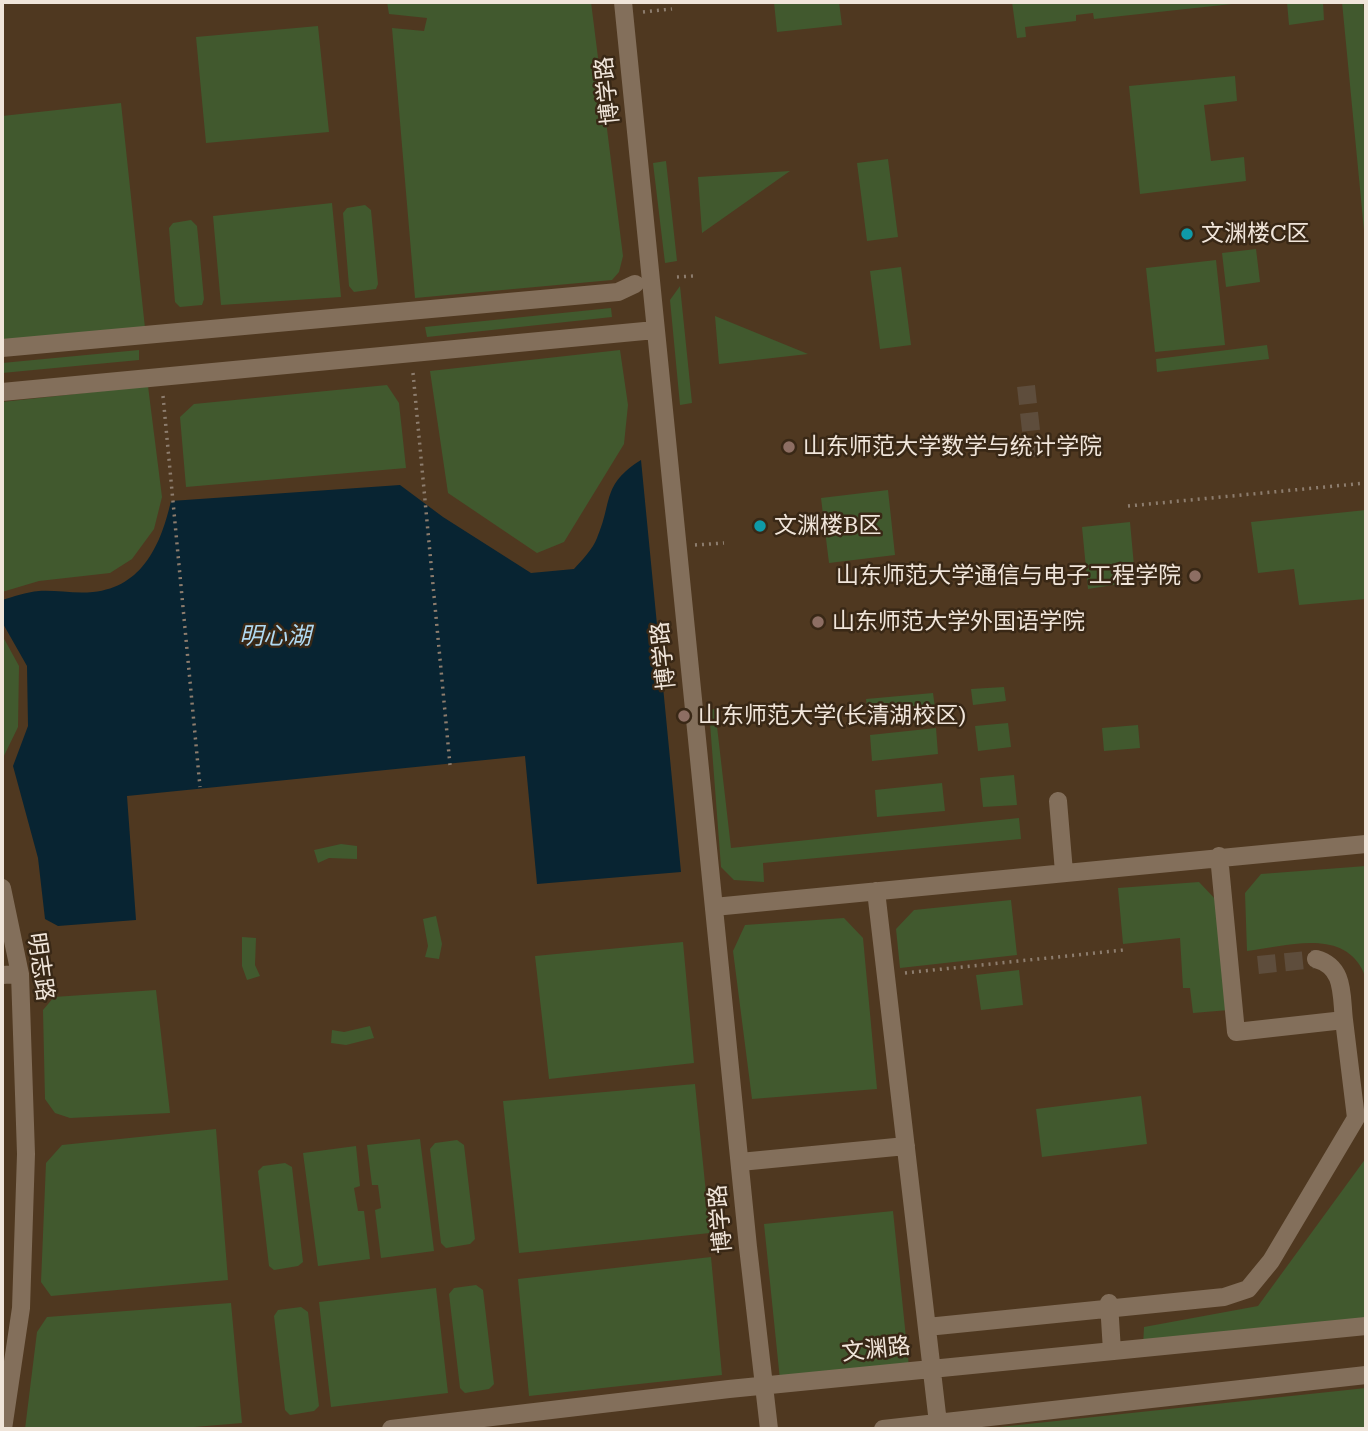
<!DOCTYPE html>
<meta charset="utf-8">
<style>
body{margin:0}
#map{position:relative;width:1368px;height:1431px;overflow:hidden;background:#443220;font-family:"Roboto Serif",serif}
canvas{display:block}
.frame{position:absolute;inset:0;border:4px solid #f0e5da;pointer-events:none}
</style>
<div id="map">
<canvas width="1368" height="1431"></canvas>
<div class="frame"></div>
</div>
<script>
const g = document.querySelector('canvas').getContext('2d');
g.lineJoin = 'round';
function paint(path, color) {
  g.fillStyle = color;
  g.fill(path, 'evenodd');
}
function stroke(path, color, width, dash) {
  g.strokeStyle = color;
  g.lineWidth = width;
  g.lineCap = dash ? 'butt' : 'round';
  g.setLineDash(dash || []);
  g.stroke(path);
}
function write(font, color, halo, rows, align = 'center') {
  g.font = font + ' "Roboto Serif","Noto Sans SC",serif';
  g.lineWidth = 5;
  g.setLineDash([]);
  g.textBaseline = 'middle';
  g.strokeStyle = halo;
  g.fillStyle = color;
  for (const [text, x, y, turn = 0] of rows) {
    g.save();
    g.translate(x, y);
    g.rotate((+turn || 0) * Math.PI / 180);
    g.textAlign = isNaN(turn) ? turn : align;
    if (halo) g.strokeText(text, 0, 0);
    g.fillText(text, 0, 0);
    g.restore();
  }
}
const built = new Path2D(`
 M2,2H1366V1429H2Z`);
const green = new Path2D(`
 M387,2H591L623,256L619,272L612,280L415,298L392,28L424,31L427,18L389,14Z
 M774,2H839L842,25L777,32Z
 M1012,2H1232V4L1094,19L1093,13L1076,15V21L1025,27L1026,37L1017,38Z
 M1287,2H1323L1324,20L1289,25Z
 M1342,2H1363L1366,30V251Z
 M318,26L329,132L206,143L196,37Z
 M1235,76L1237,101L1204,105L1211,161L1244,157L1246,181L1140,194L1129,86Z
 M121,103L145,328L2,342V116Z
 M888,159L898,237L867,241L857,163Z
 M666,161L677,261L665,263L653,163Z
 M790,171L702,233L698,177Z
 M332,203L341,297L221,305L213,216Z
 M365,205L371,210L378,284L376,289L354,292L349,286L343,213L347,208Z
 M191,220L197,226L204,299L202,305L180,307L175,302L169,228L173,223Z
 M1256,249L1260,282L1226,287L1222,253Z
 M1216,260L1225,345L1155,352L1146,268Z
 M901,267L911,345L880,349L870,271Z
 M680,286L692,403L680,405L670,300Z
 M611,308L612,317L427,337L425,327Z
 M715,316L808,354L719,364Z
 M1267,345L1269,359L1157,372L1156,359Z
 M139,350V360L2,373V363Z
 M620,350L628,405L624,444L564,542L537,553L448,493L430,371Z
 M387,385L399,403L406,468L186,487L180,417L194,404Z
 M148,386L162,497L154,529L132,559L110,573L39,581L2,592V402Z
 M888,490L895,555L829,563L821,498Z
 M1366,510V599L1299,605L1294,569L1258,573L1251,522Z
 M1130,522L1134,566L1124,567L1126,583L1088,589L1082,527Z
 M2,635L19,666L18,727L2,760Z
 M1004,687L1006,701L973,705L971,689Z
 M933,693L935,708L868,714L866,699Z
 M715,709L731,848L1019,818L1021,839L763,863L764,882L734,880L721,867L709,710Z
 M1008,723L1011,747L978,751L975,726Z
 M1138,725L1140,748L1104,751L1102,728Z
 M936,728L938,754L872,761L870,735Z
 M1014,775L1017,805L983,807L980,778Z
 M942,783L945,811L877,817L875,790Z
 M341,844L357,846V859L329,858L318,863L314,850Z
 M1366,866V1002C1365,992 1367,978 1362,969C1340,928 1284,947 1247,951L1245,893L1261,874Z
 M1199,882L1218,902L1229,1010L1193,1013L1190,988H1183L1180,938L1123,944L1118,888Z
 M1011,900L1017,955L900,968L896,929L914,910Z
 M436,916L442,944L439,959L425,957L428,946L423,919Z
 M844,918L863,938L877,1089L752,1099L733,951L745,925Z
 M242,937L256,938L255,965L260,976L247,980L242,966Z
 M683,942L694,1063L549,1079L535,956Z
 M1019,970L1023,1005L981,1010L976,975Z
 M156,990L170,1113L70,1118L55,1113L45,1099L43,1010L54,997Z
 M370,1026L374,1038L346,1045L331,1043L332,1030L344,1032Z
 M695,1084L710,1233L519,1253L503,1101Z
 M1141,1096L1147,1144L1042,1157L1036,1109Z
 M216,1129L228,1280L51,1296L41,1282L46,1163L62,1145Z
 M420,1139L434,1251L381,1258L375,1210L381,1208L378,1185H372L367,1145Z
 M457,1140L464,1145L475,1239L470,1244L446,1248L441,1243L430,1149L435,1143Z
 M356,1146L360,1186L354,1188L358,1211H364L370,1259L318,1266L303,1153Z
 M1366,1158V1331L1143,1346L1144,1327L1258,1306Z
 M285,1163L292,1167L303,1262L298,1266L274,1270L269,1266L258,1171L263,1166Z
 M893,1211L909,1367L780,1380L764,1224Z
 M711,1257L722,1375L529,1396L518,1279Z
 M476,1285L483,1290L494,1384L489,1389L465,1393L460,1388L449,1294L454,1288Z
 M436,1288L448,1393L331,1407L319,1302Z
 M231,1303L242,1423L170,1429H25L37,1332L47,1317Z
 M301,1307L308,1312L319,1406L314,1411L290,1415L285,1410L274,1316L278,1310Z
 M1366,1388V1429H981Z`);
const water = new Path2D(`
 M641,460L681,872L537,884L525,756L127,796L136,920L58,926L45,919L38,858L13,766L28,726L27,666L2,622V600C13,597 26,592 39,591C56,590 75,594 93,592C143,587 161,544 171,501L400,485L443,517L531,573L574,569C582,560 593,549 597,538C613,502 601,485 641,460Z`);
const minorTunnel = new Path2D(`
 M1026,386L1034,457
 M1258,965L1316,959`);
const path = new Path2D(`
 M643,12L672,9
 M677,277L693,276
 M413,373L450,765
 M163,396L200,787
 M1128,506L1366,483
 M695,545L724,543
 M905,973L1124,950`);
const minor = new Path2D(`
 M623,2L748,1247L769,1429
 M2,348L618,292L635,284
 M2,392L655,330
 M1058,801L1064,872
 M2,888L20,974L26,1154L21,1308L3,1429
 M876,891L938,1423
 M714,907L1366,844
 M1316,959C1345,967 1341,995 1344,1020
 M2,975L20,974
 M740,1162L906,1146
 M1109,1303L1112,1351
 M927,1327L1224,1297L1248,1289L1271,1261L1356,1118L1344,1020L1236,1032L1219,856
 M391,1429L729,1389L1366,1326
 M883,1429L1366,1375`);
const markers = [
 [1187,234,7,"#0f9aa8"],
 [789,447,7,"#8d6e63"],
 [760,526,7,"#0f9aa8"],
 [1195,576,7,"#8d6e63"],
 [818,622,7,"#8d6e63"],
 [684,716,7,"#8d6e63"]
];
const streetNames = [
 ["博学路",608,91,-96],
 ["博学路",664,656,-96],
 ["明志路",40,967,82],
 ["博学路",721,1219,-95],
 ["文渊路",876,1350,-6]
];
const poiNames = [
 ["文渊楼C区",1201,234],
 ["山东师范大学数学与统计学院",803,447],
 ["文渊楼B区",774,526],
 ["山东师范大学通信与电子工程学院",1181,576,"right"],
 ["山东师范大学外国语学院",832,622],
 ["山东师范大学(长清湖校区)",698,716]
];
const waterNames = [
 ["明心湖",275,637]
];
paint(built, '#4f3820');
paint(green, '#41592e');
paint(water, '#082432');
stroke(minorTunnel, '#5e4d3c', 18, [18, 9]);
stroke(path, '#8d7d6e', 3.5, [2, 5]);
stroke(minor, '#836f5b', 18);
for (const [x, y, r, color] of markers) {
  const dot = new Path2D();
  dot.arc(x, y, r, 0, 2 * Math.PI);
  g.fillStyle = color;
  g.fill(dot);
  stroke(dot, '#392816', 2.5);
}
write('23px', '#f0e5da', '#392816', streetNames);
write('23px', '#f0e5da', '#392816', poiNames, 'left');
write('italic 24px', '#b0d9f1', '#392816', waterNames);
</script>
